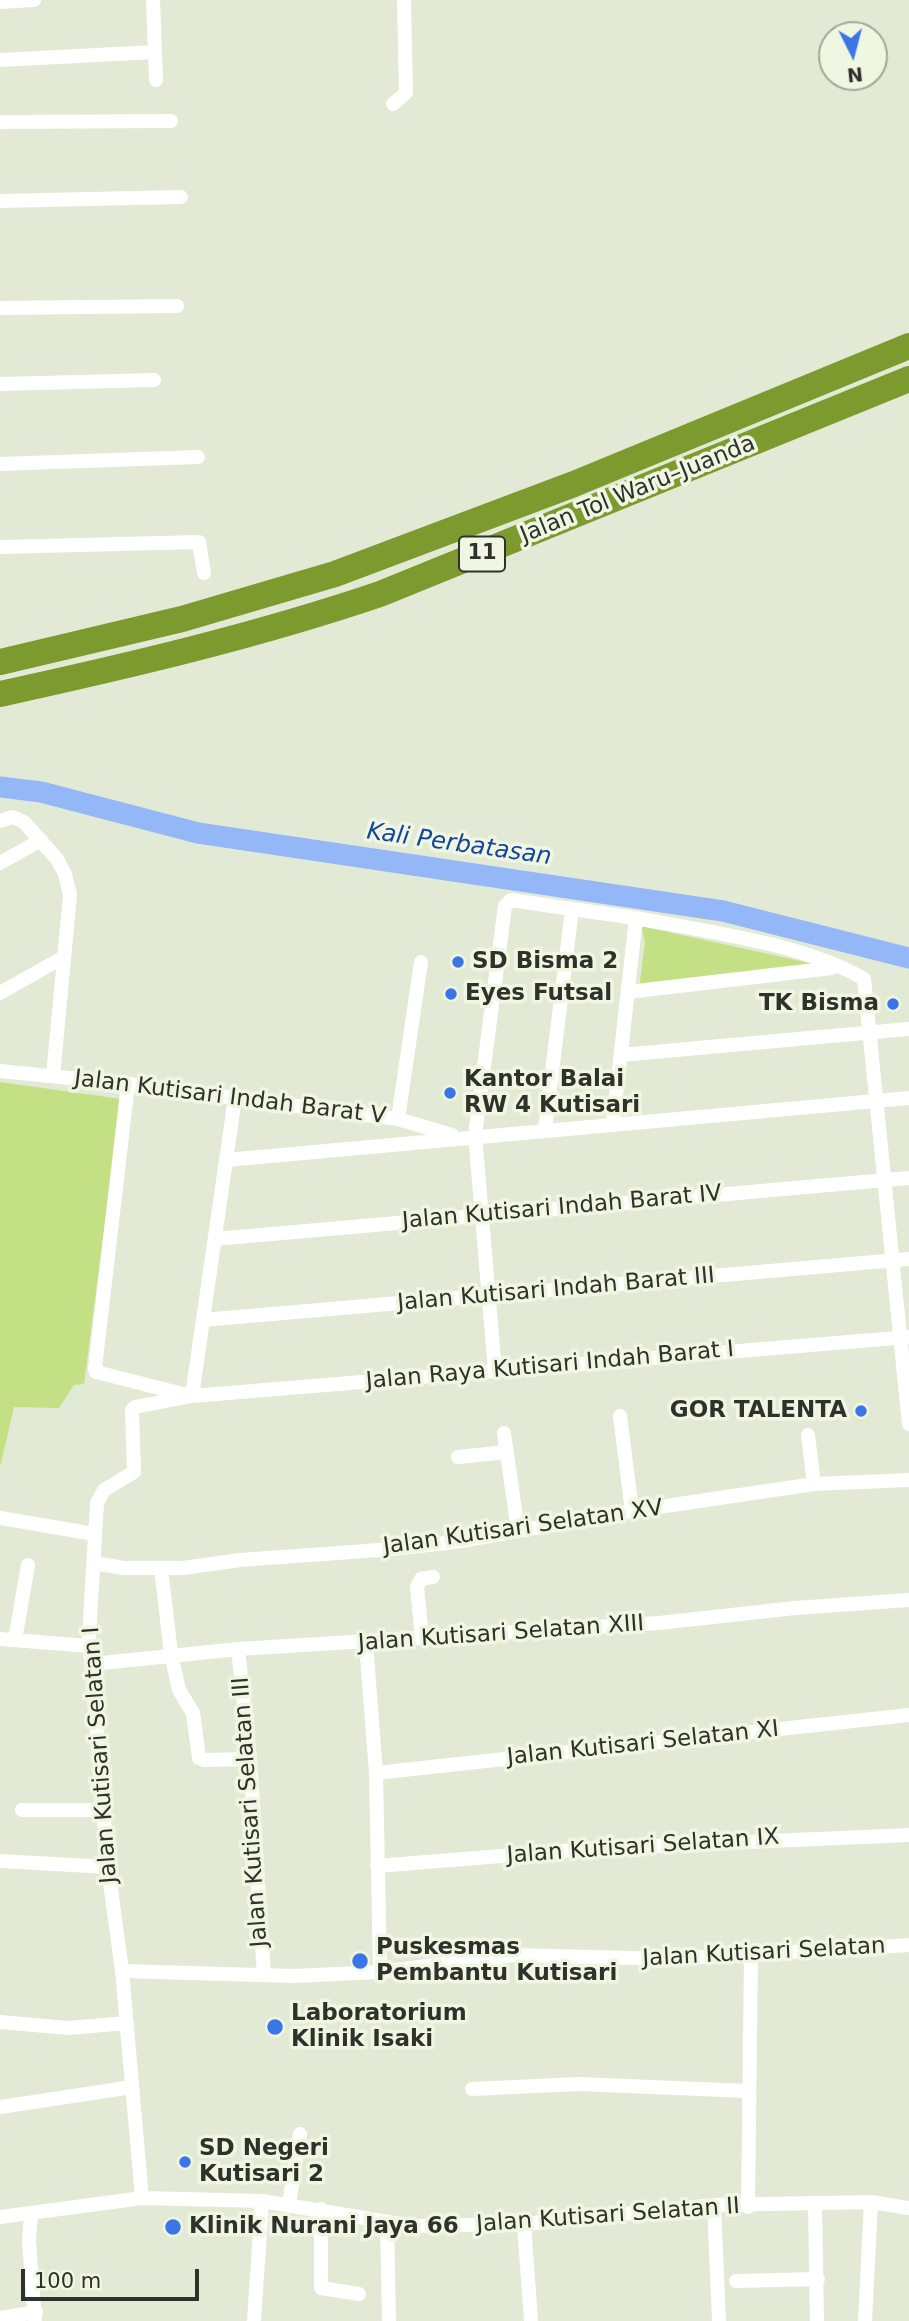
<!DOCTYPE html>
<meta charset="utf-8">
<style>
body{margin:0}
#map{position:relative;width:909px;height:2321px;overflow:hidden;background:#e2ead5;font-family:"DejaVu Sans",sans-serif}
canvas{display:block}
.north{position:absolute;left:818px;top:21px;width:70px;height:70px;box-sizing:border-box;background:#eff7e2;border:2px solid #a2a898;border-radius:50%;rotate:174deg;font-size:19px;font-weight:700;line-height:28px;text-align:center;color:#2f322a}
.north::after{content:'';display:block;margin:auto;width:24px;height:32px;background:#3a76e5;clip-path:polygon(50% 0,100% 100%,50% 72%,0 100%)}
.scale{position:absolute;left:21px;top:2269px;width:178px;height:32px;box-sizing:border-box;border:4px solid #2f322a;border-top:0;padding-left:9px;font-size:21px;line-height:24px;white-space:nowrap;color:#2f322a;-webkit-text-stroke:5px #eff7e2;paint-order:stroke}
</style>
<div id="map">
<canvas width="909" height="2321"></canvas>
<div class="north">N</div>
<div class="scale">100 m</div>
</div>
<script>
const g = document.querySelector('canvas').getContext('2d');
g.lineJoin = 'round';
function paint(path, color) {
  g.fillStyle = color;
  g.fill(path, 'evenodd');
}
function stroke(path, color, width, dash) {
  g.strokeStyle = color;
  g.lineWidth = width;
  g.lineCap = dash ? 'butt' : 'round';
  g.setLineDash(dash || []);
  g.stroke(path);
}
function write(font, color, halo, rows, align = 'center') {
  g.font = font + ' "DejaVu Sans",sans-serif';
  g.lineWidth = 7;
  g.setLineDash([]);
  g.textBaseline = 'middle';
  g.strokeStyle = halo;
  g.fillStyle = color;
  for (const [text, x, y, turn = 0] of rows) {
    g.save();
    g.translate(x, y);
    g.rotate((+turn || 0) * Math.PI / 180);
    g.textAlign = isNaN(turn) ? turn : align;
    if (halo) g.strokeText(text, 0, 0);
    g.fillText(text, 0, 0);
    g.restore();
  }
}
const green = new Path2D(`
 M641,926L814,964L639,989L645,942Z
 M0,1082L121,1099L84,1384L74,1385L59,1408L14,1407L0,1467Z`);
const river = new Path2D(`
 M0,787L41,792L198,833L723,911L909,958`);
const minor = new Path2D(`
 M153,0L156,80
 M0,2L34,0
 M0,60L155,52
 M393,104L406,93L404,0
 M0,122L171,121
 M0,201L181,197
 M0,308L177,306
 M0,384L154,380
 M0,464L198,457
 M0,547L199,542L204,573
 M0,821L13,817L24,822L57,859L65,874L70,895L53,1076
 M0,863L41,840
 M572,909L636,918L613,1123
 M636,918C704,931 805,944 864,979L909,1424
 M628,992L832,968
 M0,993L62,958
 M621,1055L909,1029
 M0,1071L128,1084L398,1119L452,1135
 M128,1084L95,1368L96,1372L187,1395
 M398,1119L421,962
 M227,1160L909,1098
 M215,1239L909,1178
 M203,1320L909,1259
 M495,1371L475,1135L505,906L511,900L572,909L545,1129
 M192,1396L235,1098
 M620,1416L632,1511
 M504,1433L518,1531
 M808,1435L814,1484
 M458,1457L506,1452
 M0,1518L94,1534
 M94,1563L124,1568H183L240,1560L393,1549L455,1542L632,1511L814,1484L909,1480
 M161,1568L171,1654L179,1690L193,1713L199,1758L204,1760L250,1759
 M422,1638L417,1587L421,1579L433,1577
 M0,1639L89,1646
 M15,1640L28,1565
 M366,1643L376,1773L380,1972
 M238,1649L250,1759L264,1975
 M92,1664L238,1649L659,1623L795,1608L909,1600
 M376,1773L909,1715
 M22,1810H104
 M0,1861L108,1867
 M377,1866L588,1849L909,1835
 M122,1971L108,1867L89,1636L97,1503L104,1490L134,1472L132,1410L135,1407L192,1396L909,1337
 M0,2022L68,2028L127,2023
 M472,2089L578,2084L748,2091
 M0,2107L132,2087
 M142,2198L262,2201L412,2226L524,2224L714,2205L871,2202L909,2208
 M289,2204L300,2134
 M714,2205L719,2321
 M815,2205L817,2321
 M748,2207L751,1955
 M321,2209V2288L359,2294
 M31,2215L29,2240L35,2321
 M0,2217L142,2198L122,1971L294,1976L380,1972L514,1955L669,1959L909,1945
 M387,2222L389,2321
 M524,2224L531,2321
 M736,2281L818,2279
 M0,2318L36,2312
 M254,2321L262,2201
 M865,2321L871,2202`);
const motorway = new Path2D(`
 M0,662L182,619L335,574L574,484L909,346
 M0,694C128,666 256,636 380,594L909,379`);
const markers = [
 [458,962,7,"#3a76e5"],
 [451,994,7,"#3a76e5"],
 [893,1004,7,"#3a76e5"],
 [450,1093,7,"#3a76e5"],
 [861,1411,7,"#3a76e5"],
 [360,1961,9,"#3a76e5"],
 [275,2027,9,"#3a76e5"],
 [185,2162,7,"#3a76e5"],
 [173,2227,9,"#3a76e5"]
];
const shields = [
 [482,554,46]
];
const shieldNames = [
 ["11",482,554]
];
const streetNames = [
 ["Jalan Tol Waru–Juanda",638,490,-22],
 ["Jalan Kutisari Indah Barat V",230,1098,7],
 ["Jalan Kutisari Indah Barat IV",562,1208,-5],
 ["Jalan Kutisari Indah Barat III",556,1290,-5],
 ["Jalan Raya Kutisari Indah Barat I",550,1366,-5],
 ["Jalan Kutisari Selatan XV",523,1528,-8],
 ["Jalan Kutisari Selatan XIII",501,1634,-4],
 ["Jalan Kutisari Selatan XI",643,1744,-6],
 ["Jalan Kutisari Selatan I",101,1755,-94],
 ["Jalan Kutisari Selatan III",251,1812,-94],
 ["Jalan Kutisari Selatan IX",643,1847,-4],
 ["Jalan Kutisari Selatan",764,1953,-3],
 ["Jalan Kutisari Selatan II",608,2216,-4]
];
const poiNames = [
 ["SD Bisma 2",472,962],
 ["Eyes Futsal",465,994],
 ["TK Bisma",879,1004,"right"],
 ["Kantor Balai",464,1080],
 ["RW 4 Kutisari",464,1106],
 ["GOR TALENTA",847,1411,"right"],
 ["Puskesmas",376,1948],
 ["Pembantu Kutisari",376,1974],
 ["Laboratorium",291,2014],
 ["Klinik Isaki",291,2040],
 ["SD Negeri",199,2149],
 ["Kutisari 2",199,2175],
 ["Klinik Nurani Jaya 66",189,2227]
];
const waterNames = [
 ["Kali Perbatasan",459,845,8]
];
paint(green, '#c3e184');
stroke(river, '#93b7f7', 21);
stroke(minor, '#fff', 14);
stroke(motorway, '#7d9a2f', 26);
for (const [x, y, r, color] of markers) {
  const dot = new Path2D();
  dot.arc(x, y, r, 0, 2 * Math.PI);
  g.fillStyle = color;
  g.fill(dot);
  stroke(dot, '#eff7e2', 2.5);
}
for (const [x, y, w] of shields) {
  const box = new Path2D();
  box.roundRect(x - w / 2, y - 17.5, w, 35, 5);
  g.fillStyle = '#eff7e2';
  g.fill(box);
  stroke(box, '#2f322a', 2);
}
write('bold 21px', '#2f322a', null, shieldNames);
write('23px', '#2f322a', '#eff7e2', streetNames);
write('bold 23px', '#2f322a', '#eff7e2', poiNames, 'left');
write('italic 24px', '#14449e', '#eff7e2', waterNames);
</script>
